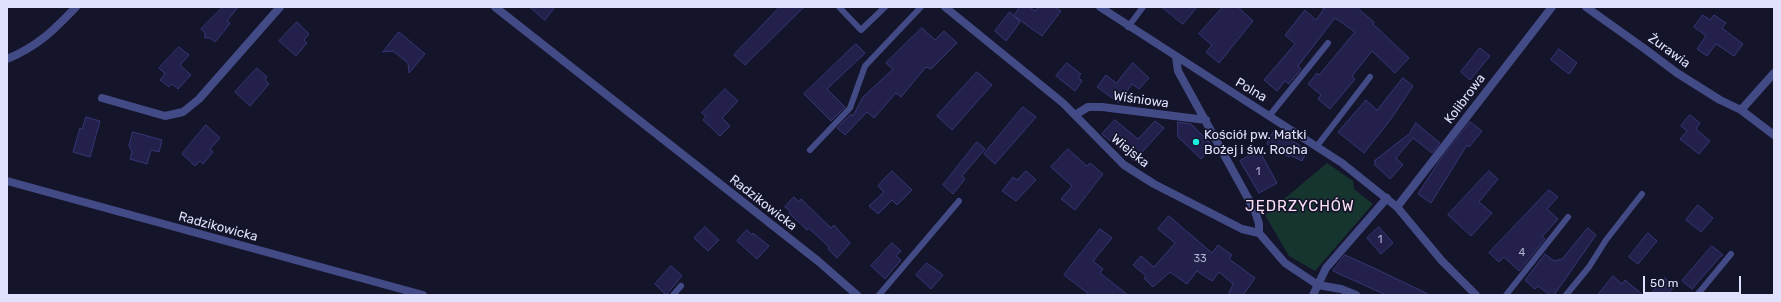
<!DOCTYPE html>
<meta charset="utf-8">
<style>
body{margin:0}
#map{position:relative;width:1781px;height:302px;overflow:hidden;background:#14142b;font-family:Rubik,sans-serif}
canvas{display:block}
.frame{position:absolute;inset:0;border:8px solid #e0e1fd;pointer-events:none}
.scale{position:absolute;left:1643px;top:276px;width:98px;height:18px;box-sizing:border-box;border:2px solid #e0e1fd;border-top:0;padding-left:5px;font-size:12px;line-height:14px;white-space:nowrap;color:#e0e1fd;-webkit-text-stroke:3px #14142b;paint-order:stroke}
</style>
<div id="map">
<canvas width="1781" height="302"></canvas>
<div class="frame"></div>
<div class="scale">50 m</div>
</div>
<script>
const g = document.querySelector('canvas').getContext('2d');
g.lineJoin = 'round';
function paint(path, color) {
  g.fillStyle = color;
  g.fill(path, 'evenodd');
}
function stroke(path, color, width, dash) {
  g.strokeStyle = color;
  g.lineWidth = width;
  g.lineCap = dash ? 'butt' : 'round';
  g.setLineDash(dash || []);
  g.stroke(path);
}
function write(font, color, halo, rows, align = 'center') {
  g.font = font + ' Rubik,sans-serif';
  g.lineWidth = 3.5;
  g.setLineDash([]);
  g.textBaseline = 'middle';
  g.strokeStyle = halo;
  g.fillStyle = color;
  for (const [text, x, y, turn = 0] of rows) {
    g.save();
    g.translate(x, y);
    g.rotate((+turn || 0) * Math.PI / 180);
    g.textAlign = isNaN(turn) ? turn : align;
    if (halo) g.strokeText(text, 0, 0);
    g.fillText(text, 0, 0);
    g.restore();
  }
}
const green = new Path2D(`
 M1327,163L1353,181L1354,189L1373,204L1315,271L1289,256L1265,215Z`);
const building = new Path2D(`
 M223,7H238L227,21L230,23L225,30L215,42L210,38H205V33L201,29Z
 M530,7H555L545,20Z
 M780,7H804L745,65L734,55Z
 M1020,7H1029L1035,11L1039,7H1055L1061,11L1042,36L1014,16Z
 M1162,7H1197L1183,24Z
 M1223,7H1238L1253,21L1219,63L1206,52L1212,45L1199,34Z
 M1321,7H1356L1374,22L1373,24L1409,58L1395,73L1372,51L1352,76L1355,79L1330,109L1318,99L1321,95L1308,84L1317,73L1319,75L1355,32L1335,18L1298,66L1301,69L1289,84L1285,81L1277,91L1264,80L1295,44L1285,35L1305,10L1316,20L1324,9Z
 M1010,12L1020,22L1006,41L995,31Z
 M1703,15L1710,20L1714,15L1726,23L1722,28L1743,44L1734,56L1716,44L1707,56L1697,49L1706,36L1694,27Z
 M297,22L309,34L304,40L307,43L296,56L279,41Z
 M922,28L935,40L944,31L957,43L931,69L926,67L901,97L896,93L874,118L867,112L845,135L837,128L851,114L853,116L863,97L893,69L886,63Z
 M399,32L425,54L409,73L408,63L393,51L383,52Z
 M856,44L865,53L827,89L845,107L831,121L804,94Z
 M179,47L189,55L180,65L191,75L178,89L172,84L169,87L160,80L165,74L159,68Z
 M1480,48L1490,56L1470,80L1461,72Z
 M1559,49L1577,63L1569,74L1551,60Z
 M1067,63L1081,74L1078,77L1082,81L1075,91L1056,76Z
 M1133,63L1149,78L1139,89L1132,84L1119,103L1097,87L1106,75L1116,83Z
 M257,68L267,77L265,80L269,84L250,106L235,92Z
 M977,72L992,85L952,130L937,116Z
 M1403,78L1413,86L1391,119L1364,153L1338,132L1366,100L1377,110Z
 M725,89L738,101L722,118L730,126L720,136L703,120L706,116L702,113Z
 M1023,107L1036,117L995,164L984,154Z
 M1690,115L1700,123L1696,129L1710,141L1699,154L1680,139L1687,131L1681,126Z
 M86,117L100,121L90,157L73,152L80,128L82,129Z
 M1115,120L1138,139L1155,121L1164,128L1134,161L1102,134Z
 M1178,122L1191,124L1212,145L1213,147L1201,159L1178,137Z
 M1470,122L1482,131L1469,147L1467,145L1431,203L1418,194L1440,160Z
 M1416,123L1440,143L1432,153L1413,138L1396,158L1403,165L1390,179L1374,164L1376,162L1374,161L1409,134Z
 M206,125L220,138L210,149L213,152L203,164L200,161L195,166L182,154Z
 M1274,131L1308,150L1302,161L1290,155L1289,157L1267,144Z
 M133,132L162,140L159,152L151,150L147,164L130,159L132,152L129,146Z
 M977,142L985,149L962,176L965,179L953,194L943,185Z
 M1068,149L1087,166L1090,163L1103,174L1075,210L1061,199L1072,186L1051,167Z
 M1259,150L1277,183L1259,193L1240,161Z
 M892,171L912,190L897,205L892,200L878,214L869,206L884,192L878,186Z
 M1026,171L1036,180L1016,201L1002,191L1013,177L1017,180Z
 M1489,171L1498,179L1479,202L1492,213L1471,236L1448,215Z
 M1549,190L1558,197L1547,209L1558,219L1542,237L1545,239L1519,271L1504,257L1499,262L1489,253Z
 M794,197L799,202L801,199L831,228L834,225L850,243L837,258L828,249L829,247L813,232L808,228L807,230L789,213L790,211L785,207Z
 M1698,205L1713,218L1701,232L1686,220Z
 M1169,216L1212,253L1218,245L1232,255L1229,259L1255,278L1243,295H1228L1233,284L1219,272L1212,281L1197,271L1187,284L1170,272L1153,287L1144,278L1146,276L1133,265L1141,256L1154,267L1175,243L1158,229Z
 M705,227L719,240L708,251L694,238Z
 M1379,227L1393,243L1381,254L1367,238Z
 M1588,228L1596,235L1554,295H1550L1538,286L1535,289L1525,280L1545,254L1554,261L1562,259Z
 M1100,229L1112,238L1093,261L1103,269L1100,273L1128,295H1090L1064,275Z
 M747,230L752,235L753,233L769,246L757,259L737,241Z
 M1648,233L1657,241L1638,264L1629,257Z
 M892,243L901,251L896,256L901,260L885,279L871,266Z
 M1712,246L1723,255L1720,257L1692,289L1682,281Z
 M1345,255L1376,269L1430,295H1386L1333,271Z
 M927,263L943,275L931,289L916,275Z
 M671,266L682,276L666,295L655,284Z
 M1613,276L1622,284L1625,280L1643,295H1598Z
 M1665,278L1674,287L1667,295H1650Z`);
const service = new Path2D(`
 M839,7L861,30L885,7
 M1128,27L1143,7
 M1270,115L1328,43
 M1317,146L1370,77
 M810,150L850,108L865,66L921,7
 M673,295L681,286
 M879,295L959,201
 M1506,295L1568,217
 M1566,295L1589,267L1606,240L1642,194
 M1697,295L1731,254`);
const minor = new Path2D(`
 M495,7L818,261L857,295
 M945,7L1063,103L1124,165L1154,184L1242,229L1259,233L1285,263L1318,285L1341,289L1356,295
 M1100,7L1342,163L1397,207L1442,261L1476,295
 M1586,7L1645,49L1677,73L1720,100L1741,110L1774,135
 M1176,57L1178,71L1255,211L1259,224V233
 M7,59C38,46 53,31 76,7
 M102,98L165,116L183,112L199,99L280,7
 M1741,110L1774,73
 M1075,115L1088,107H1102L1206,120
 M1397,207L1552,7
 M1313,295L1326,268L1387,198`);
const tertiary = new Path2D(`
 M7,181L423,295`);
const markers = [
 [1196,142,4,"#1bede1"]
];
const numberNames = [
 ["1",1258,172],
 ["1",1380,240],
 ["4",1522,253],
 ["33",1200,259]
];
const streetNames = [
 ["Żurawia",1669,51,36],
 ["Polna",1251,90,30],
 ["Kolibrowa",1465,99,-53],
 ["Wiśniowa",1141,100,8],
 ["Wiejska",1130,151,39],
 ["Radzikowicka",763,203,38],
 ["Radzikowicka",218,227,15]
];
const poiNames = [
 ["Kościół pw. Matki",1204,135],
 ["Bożej i św. Rocha",1204,150]
];
const quarterNames = [
 ["JĘDRZYCHÓW",1300,207]
];
paint(green, '#17352f');
paint(building, '#23214b');
stroke(building, '#383575', 1);
stroke(service, '#434b86', 6);
stroke(minor, '#434b86', 8);
stroke(tertiary, '#434b86', 8);
for (const [x, y, r, color] of markers) {
  const dot = new Path2D();
  dot.arc(x, y, r, 0, 2 * Math.PI);
  g.fillStyle = color;
  g.fill(dot);
  stroke(dot, '#14142b', 1.5);
}
write('11px', '#b1b1d0', null, numberNames);
write('13px', '#e0e1fd', '#14142b', streetNames);
write('13px', '#e0e1fd', '#14142b', poiNames, 'left');
g.letterSpacing = '1px';
write('15px', '#fde2f7', '#14142b', quarterNames);
g.letterSpacing = '0px';
</script>
